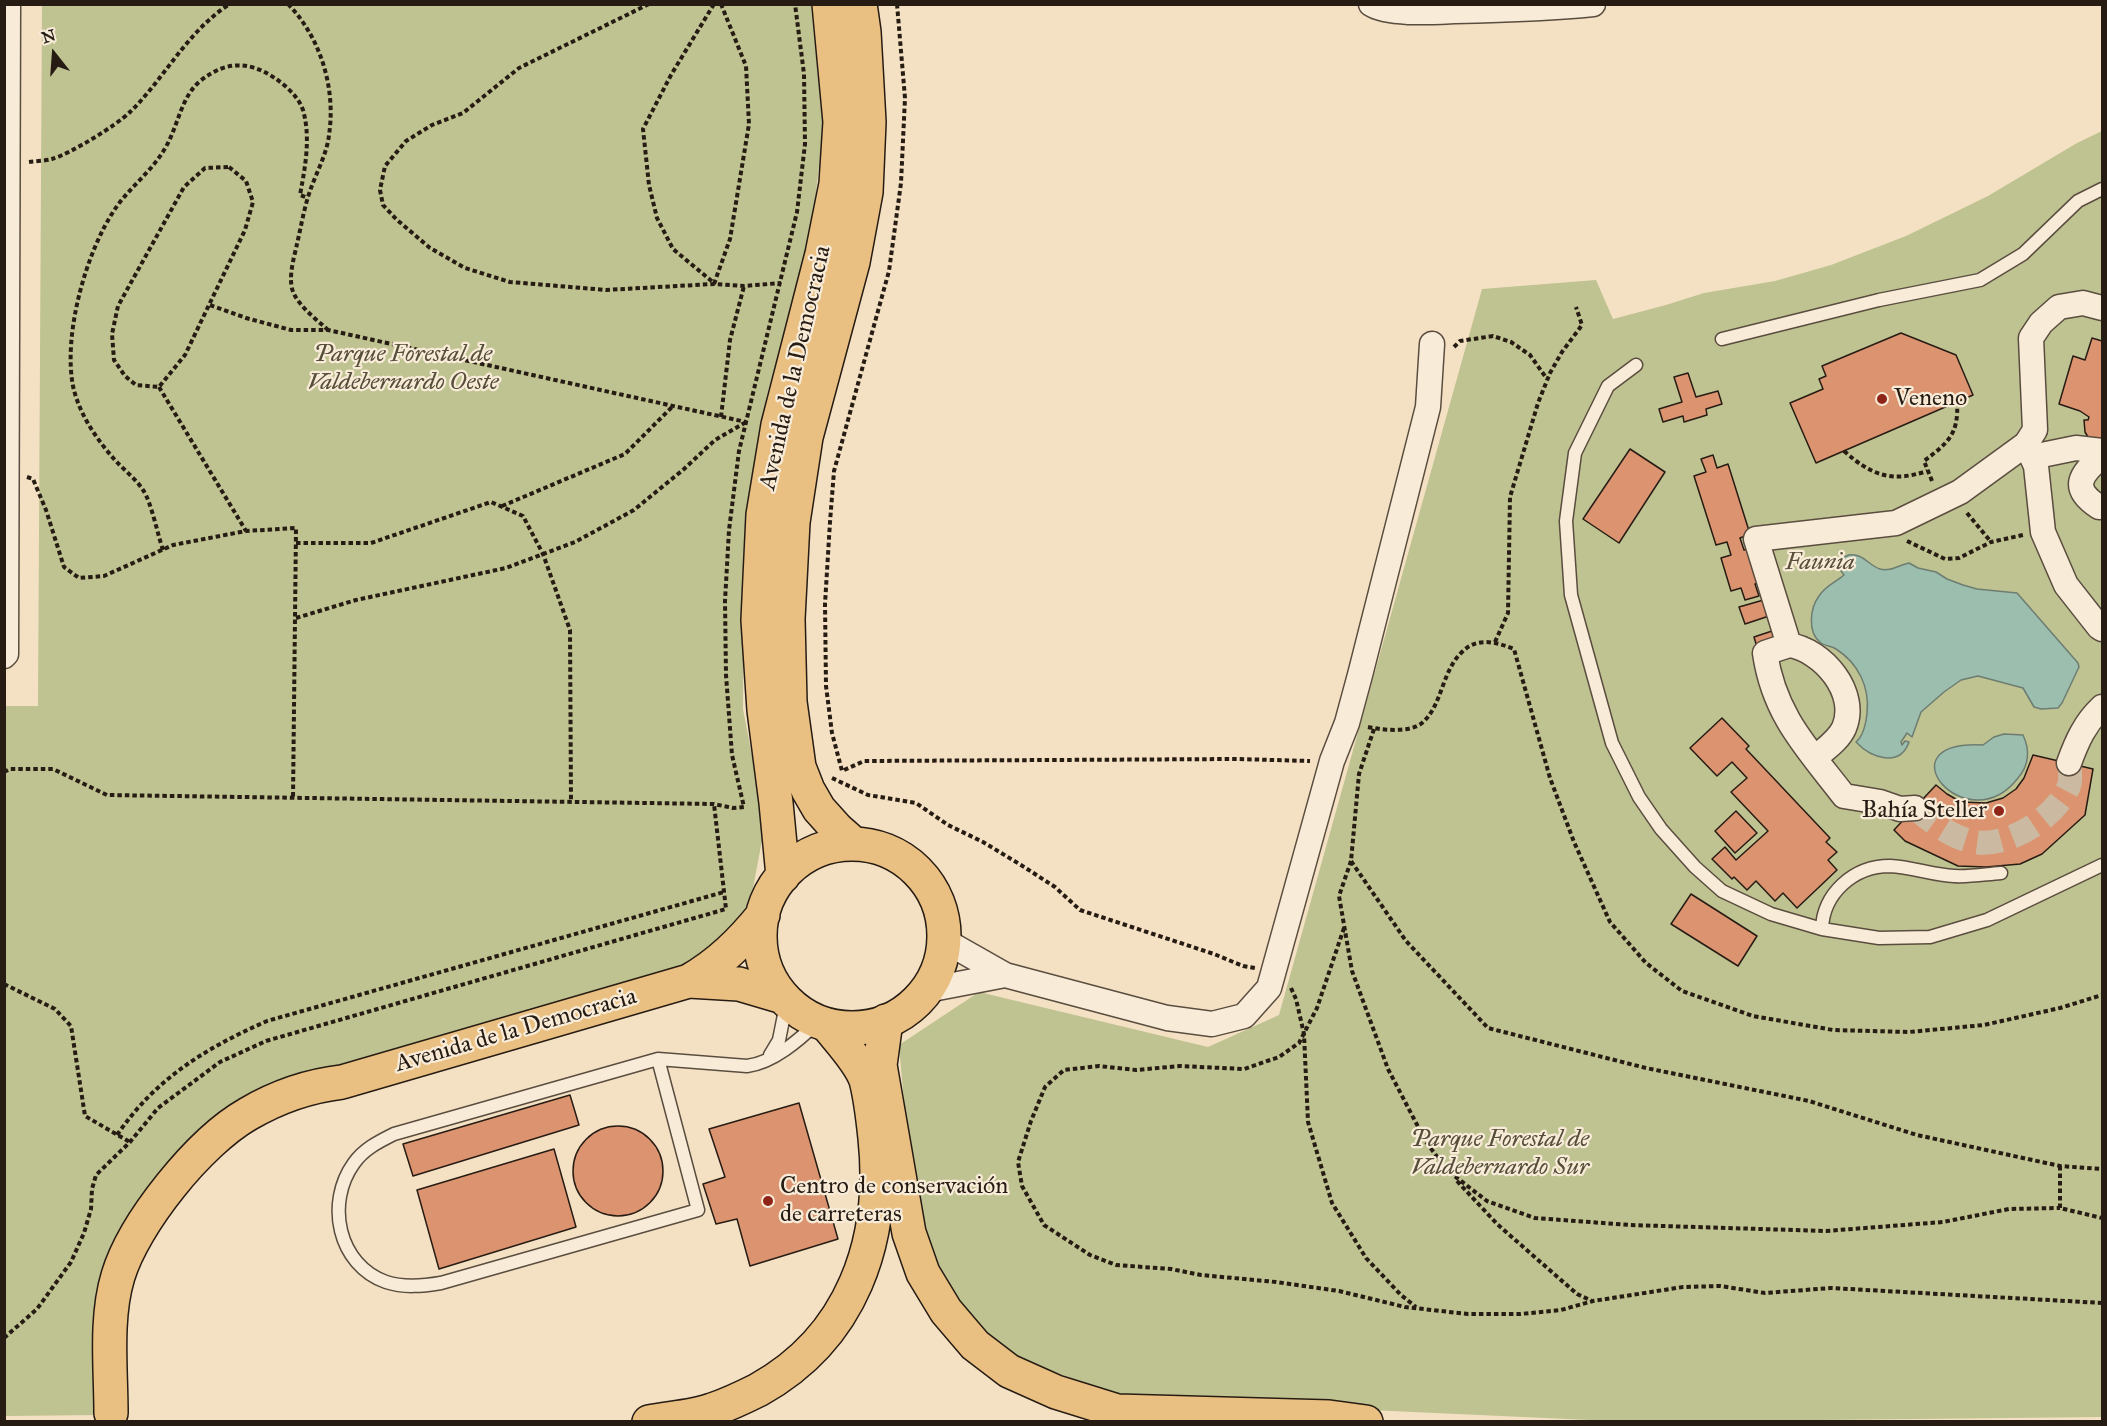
<!DOCTYPE html>
<meta charset="utf-8">
<style>
body{margin:0}
#map{position:relative;width:2107px;height:1426px;overflow:hidden;background:#f4e1c4;font-family:"IM FELL Great Primer",serif}
canvas{display:block}
.frame{position:absolute;inset:0;border:6px solid #271c13;pointer-events:none}
.north{position:absolute;left:24px;top:24px;width:60px;height:60px;-webkit-text-stroke:4px #f8ecd9;paint-order:stroke;rotate:343deg;font-size:16px;font-weight:700;line-height:24px;text-align:center;color:#271c13}
.north::after{content:'';display:block;margin:auto;width:21px;height:27px;background:#271c13;clip-path:polygon(50% 0,100% 100%,50% 72%,0 100%)}
</style>
<div id="map">
<canvas width="2107" height="1426"></canvas>
<div class="frame"></div>
<div class="north">N</div>
</div>
<script>
const g = document.querySelector('canvas').getContext('2d');
g.lineJoin = 'round';
function paint(path, color) {
  g.fillStyle = color;
  g.fill(path, 'evenodd');
}
function stroke(path, color, width, dash) {
  g.strokeStyle = color;
  g.lineWidth = width;
  g.lineCap = dash ? 'butt' : 'round';
  g.setLineDash(dash || []);
  g.stroke(path);
}
function write(font, color, halo, rows, align = 'center') {
  g.font = font + ' "IM FELL Great Primer",serif';
  g.lineWidth = 4.5;
  g.setLineDash([]);
  g.textBaseline = 'middle';
  g.strokeStyle = halo;
  g.fillStyle = color;
  for (const [text, x, y, turn = 0] of rows) {
    g.save();
    g.translate(x, y);
    g.rotate((+turn || 0) * Math.PI / 180);
    g.textAlign = isNaN(turn) ? turn : align;
    if (halo) g.strokeText(text, 0, 0);
    g.fillText(text, 0, 0);
    g.restore();
  }
}
const green = new Path2D(`
 M42,5H811L823,130L811,237L767,395L744,535L743,709L765,824L748,915L703,961L298,1077L166,1171L126,1219L98,1312L101,1415L5,1416L4,706H38Z
 M2102,131V1417L1633,1422L1127,1399L999,1351L931,1263L909,1160L899,1045L979,992L1208,1047L1279,1015L1482,289L1596,280L1613,319L1666,305L1704,293L1775,281L1831,265L1906,236L1988,196L2077,143Z`);
const water = new Path2D(`
 M1849,555C1863,553 1868,565 1880,569C1890,572 1899,565 1909,563L1918,568L1936,572L1947,579L1963,585L1977,589L2017,593L2078,663L2079,667L2062,703L2058,708L2041,709L2034,707L2023,688L1978,676L1961,680L1944,692L1921,712L1912,737L1907,733L1901,742L1902,745L1905,741L1909,742C1900,768 1871,758 1856,742C1863,736 1866,723 1867,713C1870,687 1858,663 1836,649C1830,645 1827,647 1821,643C1807,633 1810,608 1819,596C1825,586 1836,582 1844,575L1836,564L1837,560Z
 M2004,734L2023,735C2030,750 2029,765 2018,778C1967,844 1879,740 1983,745L1994,737Z`);
const building = new Path2D(`
 M1901,333L1956,355L1973,395L1816,463L1790,403L1823,389L1819,379L1826,376L1822,366Z
 M2092,338L2102,341V448L2091,442L2085,432L2084,420H2088L2089,417L2080,411L2059,404L2073,356L2085,360Z
 M1688,373L1696,397L1718,391L1722,404L1706,409L1707,415L1684,422L1683,416L1663,422L1659,409L1682,402L1674,377Z
 M1630,449L1665,472L1619,543L1583,519Z
 M1713,455L1717,468L1728,464L1750,534L1740,538L1744,550L1753,547L1763,581L1755,584L1759,596L1745,600L1741,588L1731,591L1721,558L1731,555L1727,542L1716,545L1694,476L1706,472L1701,459Z
 M1767,599L1772,615L1745,624L1739,607Z
 M1772,631L1775,642L1757,647L1754,637Z
 M1722,718L1749,746L1746,749L1830,838L1826,842L1837,852L1828,860L1837,870L1797,908L1783,893L1775,901L1756,881L1747,890L1734,877L1732,879L1712,859L1725,847L1736,860L1768,831L1731,792L1747,778L1732,762L1717,776L1690,748Z
 M2033,755L2093,769L2085,815L2042,854L2020,864L1986,867L1958,866L1905,841L1894,830L1936,785L1947,794L1961,802L1986,803L2003,798L2016,789L2024,778Z
 M1736,811L1757,833L1735,853L1715,831Z
 M1691,894L1757,936L1738,966L1671,924Z
 M570,1095L579,1125L413,1176L403,1144Z
 M799,1103L838,1239L750,1266L737,1219L716,1224L703,1184L725,1177L709,1129Z
 M573 1171a45 45 0 1 1 90 0a45 45 0 1 1-90 0Z
 M554,1149L576,1227L439,1269L417,1190Z`);
const streetTunnel = new Path2D(`
 M1915,808C1930,821 1954,839 1975,842C2009,848 2056,817 2069,786C2071,780 2070,770 2069,763`);
const path = new Path2D(`
 M288,4C321,38 336,89 329,135C327,154 316,173 310,191C304,208 301,227 297,244C294,258 287,280 294,294C301,308 316,319 328,330
 M649,4L519,68L463,113L432,125L406,141L385,166L380,190L383,205L396,219L430,248L465,268L510,282L606,290L714,284L744,286L781,283
 M714,4L671,75L643,129L649,185L657,218L673,249L714,283
 M897,4L905,98L901,183L889,271L834,471L830,522L825,604L826,686L832,733L842,771L864,761L1237,759L1310,761
 M29,162C36,161 45,161 52,159C70,154 117,125 130,112C165,78 187,31 230,4
 M229,167L246,181L253,202L245,230L185,355L159,387L136,385L125,376L114,360L112,334L118,306L184,187L205,168Z
 M714,284L730,239L749,124L746,66L721,4
 M210,305L246,318L291,330H328L746,422
 M1454,347L1460,341L1493,336L1511,342L1530,355L1547,379
 M159,387L246,531
 M721,417L730,340L744,286
 M1844,451C1871,475 1891,483 1927,471
 M27,477L33,479L46,510L64,567L79,578L104,576L173,545L246,531L296,528L293,798
 M1932,481L1924,461C1948,443 1959,434 1957,402
 M502,506L625,454L673,406
 M1967,513L1991,542
 M1907,541L1945,559L1959,558L1991,542L2023,535
 M296,543H371L491,502L523,516L543,554L570,630L571,802
 M163,550C158,536 151,501 143,490C136,479 124,470 115,460C97,440 79,414 73,386C63,334 86,252 115,209C129,188 151,172 164,150C178,128 180,99 199,82C229,57 256,62 284,85C292,92 299,99 303,110C311,138 305,168 300,195L308,198
 M296,618L356,600L506,568L575,542L634,510L684,469L715,440L746,422
 M1495,642L1508,613L1510,497L1538,403L1550,373L1562,352L1582,325L1576,307
 M1368,727C1382,730 1410,733 1422,723C1443,705 1441,671 1463,651C1478,637 1496,642 1514,649L1550,778L1574,842L1610,922L1646,963L1682,991L1753,1016L1833,1030L1909,1032L1984,1025L2060,1008L2102,995
 M1374,729L1359,774L1351,861L1406,941L1488,1028L1646,1068L1809,1101L1917,1135L2060,1166L2102,1169
 M4,772L10,769H53L107,795L714,804L733,808L744,807L732,755L726,675L725,601L729,530L739,451L797,212L805,144L804,74L795,4
 M832,778L868,795L916,803L948,825L983,842L1021,865L1055,887L1080,910L1214,954L1243,966L1255,968
 M1351,861L1339,896L1352,971L1388,1069L1426,1142L1448,1171L1487,1201L1535,1218L1630,1225L1826,1231L1943,1222L2009,1209L2060,1208
 M1344,928L1317,1008L1299,1043L1279,1057L1244,1069L1180,1066L1136,1070L1099,1066L1064,1070L1045,1087L1031,1121L1018,1162L1022,1186L1044,1225L1090,1255L1116,1265L1171,1269L1201,1275L1276,1282L1339,1291L1405,1307L1468,1314H1520L1561,1310L1593,1301L1683,1287L1720,1286L1765,1293L1831,1288L2102,1303
 M4,984L55,1009L71,1026L85,1116L130,1142
 M1291,988L1296,999L1304,1034L1308,1122L1332,1203L1366,1258L1401,1295L1416,1307
 M117,1135C156,1078 206,1048 267,1021L724,892
 M2060,1166V1208L2102,1218
 M1457,1181L1497,1224L1577,1294L1592,1301
 M4,1338L37,1309L71,1262L84,1233L91,1209L92,1189L96,1175L130,1142L158,1108L220,1062L266,1041L726,909L714,804`);
const lane = new Path2D(`
 M1722,339L1879,300L1980,280L2023,254L2078,201L2102,189
 M1636,365L1608,386L1575,453L1566,521L1571,595L1612,743L1639,797L1661,829L1695,867L1722,891L1771,914L1822,929L1879,938L1930,937L1987,920L2102,865
 M1822,929C1823,894 1853,866 1890,866C1912,867 1933,875 1954,876C1970,877 1986,874 2001,873
 M770,1055L779,1040L787,1000
 M658,1059L698,1210L441,1283C423,1286 404,1288 386,1282C338,1265 325,1203 354,1163C364,1149 378,1142 394,1134L658,1059L747,1066C773,1063 799,1040 818,1022`);
const street = new Path2D(`
 M1371,4C1388,15 1433,12 1454,11C1500,10 1547,9 1593,4
 M2026,444L2036,466L2043,532L2066,585L2099,627L2102,629
 M2102,456C2080,475 2070,488 2099,507H2102
 M2032,457L2076,448L2102,451
 M1789,645C1823,650 1859,693 1844,728C1838,741 1825,749 1815,758
 M4,656L6,654L8,4
 M2069,763C2077,741 2085,723 2102,707
 M1915,808L1900,809L1880,802L1844,796C1807,748 1774,715 1765,653L1789,645L1756,539L1896,523L1960,492L2026,444L2035,430L2031,338L2041,323L2059,307L2083,303L2102,308
 M945,941L1005,975L1167,1018L1212,1024L1244,1016L1269,988L1332,761L1347,723L1360,675L1428,407L1432,344
 M927,990L1005,975`);
const primary = new Path2D(`
 M854,844L837,829L819,809L808,790L799,767L790,702L788,619L793,522L806,437L853,262L866,192L869,122L864,32L860,4
 M760 936a92 92 0 1 1 184 0a92 92 0 1 1-184 0Z
 M783,876L776,803L764,710L758,620L763,515L778,425L822,254L836,184L840,122L829,4
 M689,981L739,984L783,997
 M111,1413C111,1369 105,1319 118,1276C134,1223 199,1142 248,1114C277,1097 308,1086 342,1082L689,981C719,964 741,942 763,915`);
const highway = new Path2D(`
 M886,1021L880,1065L909,1233L923,1273L946,1311L975,1345L1009,1371L1056,1392L1117,1411L1329,1417L1366,1422
 M649,1422C670,1418 693,1417 712,1410C727,1405 744,1397 758,1390C852,1338 886,1241 875,1138C873,1119 871,1099 866,1080C860,1062 839,1040 827,1025`);
const markers = [
 [1882,399,6,"#8f2418"],
 [1999,811,6,"#8f2418"],
 [768,1201,6,"#8f2418"]
];
const parkNames = [
 ["Parque Forestal de",403,355],
 ["Valdebernardo Oeste",403,383],
 ["Faunia",1820,563],
 ["Parque Forestal de",1500,1140],
 ["Valdebernardo Sur",1500,1168]
];
const streetNames = [
 ["Avenida de la Democracia",796,368,-77],
 ["Avenida de la Democracia",516,1031,-16]
];
const poiNames = [
 ["Veneno",1894,399],
 ["Bahía Steller",1987,811,"right"],
 ["Centro de conservación",780,1187],
 ["de carreteras",780,1215]
];
paint(green, '#bfc291');
paint(water, '#9cbeaf');
stroke(water, '#6d7d71', 1.5);
paint(building, '#dc9470');
stroke(building, '#271c13', 1.5);
stroke(streetTunnel, '#cbbaa1', 24, [24, 12]);
stroke(lane, '#5a4d3f', 15);
stroke(street, '#5a4d3f', 27);
stroke(primary, '#271c13', 36);
stroke(highway, '#271c13', 36);
stroke(path, '#271c13', 4, [4.5, 3]);
stroke(lane, '#f8ecd9', 12);
stroke(street, '#f8ecd9', 24);
stroke(primary, '#eac082', 33);
stroke(highway, '#eac082', 33);
for (const [x, y, r, color] of markers) {
  const dot = new Path2D();
  dot.arc(x, y, r, 0, 2 * Math.PI);
  g.fillStyle = color;
  g.fill(dot);
  stroke(dot, '#f8ecd9', 2);
}
write('italic 24px', '#554e39', '#f8ecd9', parkNames);
write('24px', '#271c13', '#f8ecd9', streetNames);
write('24px', '#271c13', '#f8ecd9', poiNames, 'left');
</script>
